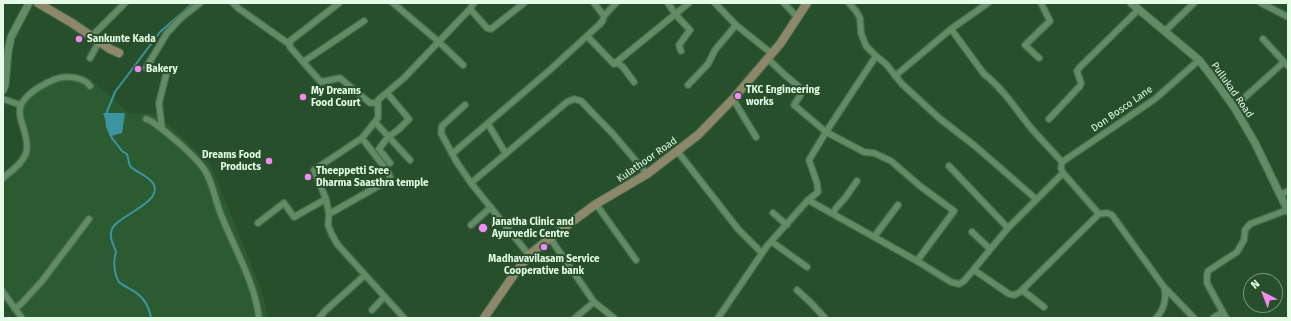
<!DOCTYPE html>
<style>
body{margin:0}
#map{position:relative;width:1291px;height:321px;overflow:hidden;background:#284f2b;font-family:"Fira Sans",sans-serif}
canvas{display:block}
.frame{position:absolute;inset:0;border:4px solid #e5fce6;pointer-events:none}
.north{position:absolute;left:1243px;top:273px;width:40px;height:40px;box-sizing:border-box;background:#284f2b;border:1px solid #749476;border-radius:50%;rotate:318deg;font-size:11px;font-weight:700;line-height:16px;text-align:center;color:#e5fce6}
.north::after{content:'';display:block;margin:auto;width:14px;height:18px;background:#f18af4;clip-path:polygon(50% 0,100% 100%,50% 72%,0 100%)}
</style>
<div id="map">
<canvas width="1291" height="321"></canvas>
<div class="frame"></div>
<div class="north">N</div>
</div>
<script>
const g = document.querySelector('canvas').getContext('2d');
g.lineJoin = 'round';
function paint(path, color) {
  g.fillStyle = color;
  g.fill(path, 'evenodd');
}
function stroke(path, color, width, dash) {
  g.strokeStyle = color;
  g.lineWidth = width;
  g.lineCap = dash ? 'butt' : 'round';
  g.setLineDash(dash || []);
  g.stroke(path);
}
function write(font, color, halo, rows, align = 'center') {
  g.font = font + ' "Fira Sans",sans-serif';
  g.lineWidth = 4;
  g.setLineDash([]);
  g.textBaseline = 'middle';
  g.strokeStyle = halo;
  g.fillStyle = color;
  for (const [text, x, y, turn = 0] of rows) {
    g.save();
    g.translate(x, y);
    g.rotate((+turn || 0) * Math.PI / 180);
    g.textAlign = isNaN(turn) ? turn : align;
    if (halo) g.strokeText(text, 0, 0);
    g.fillText(text, 0, 0);
    g.restore();
  }
}
const built = new Path2D(`
 M73,74L91,79L129,114L154,113L173,129L211,165L263,294L268,318H16L3,299V176L23,160L26,151L16,118L22,98L57,78Z`);
const water = new Path2D(`
 M103,113H125L122,133L111,136Z`);
const stream = new Path2D(`
 M151,318C149,305 142,295 130,289C127,287 122,285 119,282C114,274 113,261 116,252C114,245 108,237 112,229C117,216 162,203 154,185C149,175 136,173 130,166L127,154L122,151L112,138L107,127L106,114L115,92L160,32L193,3`);
const minor = new Path2D(`
 M233,3L238,8L289,44
 M339,3L290,41V47L303,62L364,21
 M393,3L439,42L463,65
 M668,3L675,14L690,30L679,45L681,51
 M715,3L736,25L771,53
 M784,3L797,17
 M849,3L856,11L860,18L861,33L866,46L876,56L826,132L809,160L817,183L818,192L808,200L917,261L951,282L959,284L964,281L1008,228L1063,173L1099,214L1020,292L1014,295L1009,294L974,270
 M1261,3L1288,17
 M469,10H471L487,28L491,29L524,3
 M604,16L616,3
 M951,29L984,74C1001,87 1014,106 1027,123C1037,136 1051,149 1062,162
 M1165,31L1194,3
 M587,36L614,64L689,3
 M91,37L125,3
 M1263,39L1284,62
 M876,56L886,64L902,84L939,118L975,146L1036,199
 M90,58L99,42
 M767,58L786,76L802,89L803,91L794,105L826,132L864,152L874,153L891,161L920,186L954,211L917,261
 M1039,58L1025,45L1050,21L1041,3
 M303,62L321,82L340,78L370,103H378
 M616,62L623,67L634,82
 M146,68L167,33L182,17L200,3
 M895,76L951,29L988,3
 M688,85L708,64L715,50L736,25
 M387,93L409,119L398,130L388,137L379,149L390,163
 M3,99L21,105
 M733,99L756,137
 M465,105L442,126L441,133L456,161L471,183L529,255
 M1234,107L1284,62L1288,66
 M146,119L151,121L162,129L159,103L167,71
 M1049,119L1080,86L1081,83L1077,71L1080,67L1139,9
 M375,122L410,160
 M488,124L506,154
 M162,129C177,141 193,154 204,169C212,180 215,199 220,212C233,246 255,282 259,318
 M678,152L738,229L762,253
 M452,154L551,69L600,24L603,20L604,16L594,3
 M949,166L1008,228
 M1063,173L1061,168L1062,162L1155,99L1199,60
 M3,178C7,175 11,171 15,168C29,155 29,148 24,130C22,123 19,116 20,109C22,94 54,76 68,77C76,77 86,80 90,86
 M471,183L567,102L574,99L581,101L613,134L647,174
 M1280,195L1288,191
 M596,204L636,260
 M773,213L787,225
 M329,214L389,180L390,177L388,172L362,138
 M833,214L836,208L845,198L857,181
 M1099,214L1107,213L1112,215L1164,287C1167,298 1164,310 1156,318
 M258,223L284,203L294,217L326,199
 M471,225L491,207
 M972,232L990,249
 M874,237L898,205
 M550,238L594,302L614,318
 M772,242L807,267
 M1164,287L1194,318
 M797,290L811,303L825,318
 M1022,290L1044,307
 M3,292L22,318
 M15,309L22,303L42,281L89,219
 M372,310L384,297
 M319,318L325,311L365,275
 M404,318L338,245L332,235L328,225L329,214L326,199L314,170L362,138L378,118V100L404,78L469,10L474,3
 M575,318L594,302
 M718,318L767,246L808,200
 M1213,318L1223,312
 M1226,318L1207,283V275L1208,271L1237,252L1244,240L1245,230L1250,224L1287,210`);
const tertiary = new Path2D(`
 M1131,3L1199,60L1216,82L1234,107L1255,143L1288,211
 M3,90L5,85L8,52L11,37L29,3`);
const secondary = new Path2D(`
 M38,3L72,23L110,49L119,53
 M484,318L513,276L529,255L550,238L596,204L647,174L698,135L733,99L780,44L807,3`);
const markers = [
 [79,39,4,"#f18af4"],
 [138,69,4,"#f18af4"],
 [738,96,4,"#f18af4"],
 [303,97,4,"#f18af4"],
 [269,161,4,"#f18af4"],
 [308,177,4,"#f18af4"],
 [483,228,5,"#f18af4"],
 [544,247,4,"#f18af4"]
];
const poiNames = [
 ["Sankunte Kada",87,39],
 ["Bakery",146,69],
 ["TKC Engineering",746,90],
 ["works",746,102],
 ["My Dreams",311,91],
 ["Food Court",311,103],
 ["Dreams Food",261,155,"right"],
 ["Products",261,167,"right"],
 ["Theeppetti Sree",316,171],
 ["Dharma Saasthra temple",316,183],
 ["Janatha Clinic and",492,222],
 ["Ayurvedic Centre",492,234],
 ["Madhavavilasam Service",544,259,"center"],
 ["Cooperative bank",544,271,"center"]
];
const streetNames = [
 ["Pullukad Road",1232,90,55],
 ["Don Bosco Lane",1122,109,-35],
 ["Kulathoor Road",647,160,-35]
];
paint(built, '#2d5b31');
paint(water, '#3a95a0');
stroke(stream, '#3a95a0', 2);
stroke(minor, '#496c4d', 8);
stroke(tertiary, '#496c4d', 9);
stroke(secondary, '#496c4d', 10);
stroke(minor, '#628c65', 5.5);
stroke(tertiary, '#628c65', 7);
stroke(secondary, '#8d886a', 8);
for (const [x, y, r, color] of markers) {
  const dot = new Path2D();
  dot.arc(x, y, r, 0, 2 * Math.PI);
  g.fillStyle = color;
  g.fill(dot);
  stroke(dot, '#284f2b', 1.5);
}
write('bold 10px', '#e5fce6', '#284f2b', poiNames, 'left');
write('10px', '#e5fce6', '#284f2b', streetNames);
</script>
